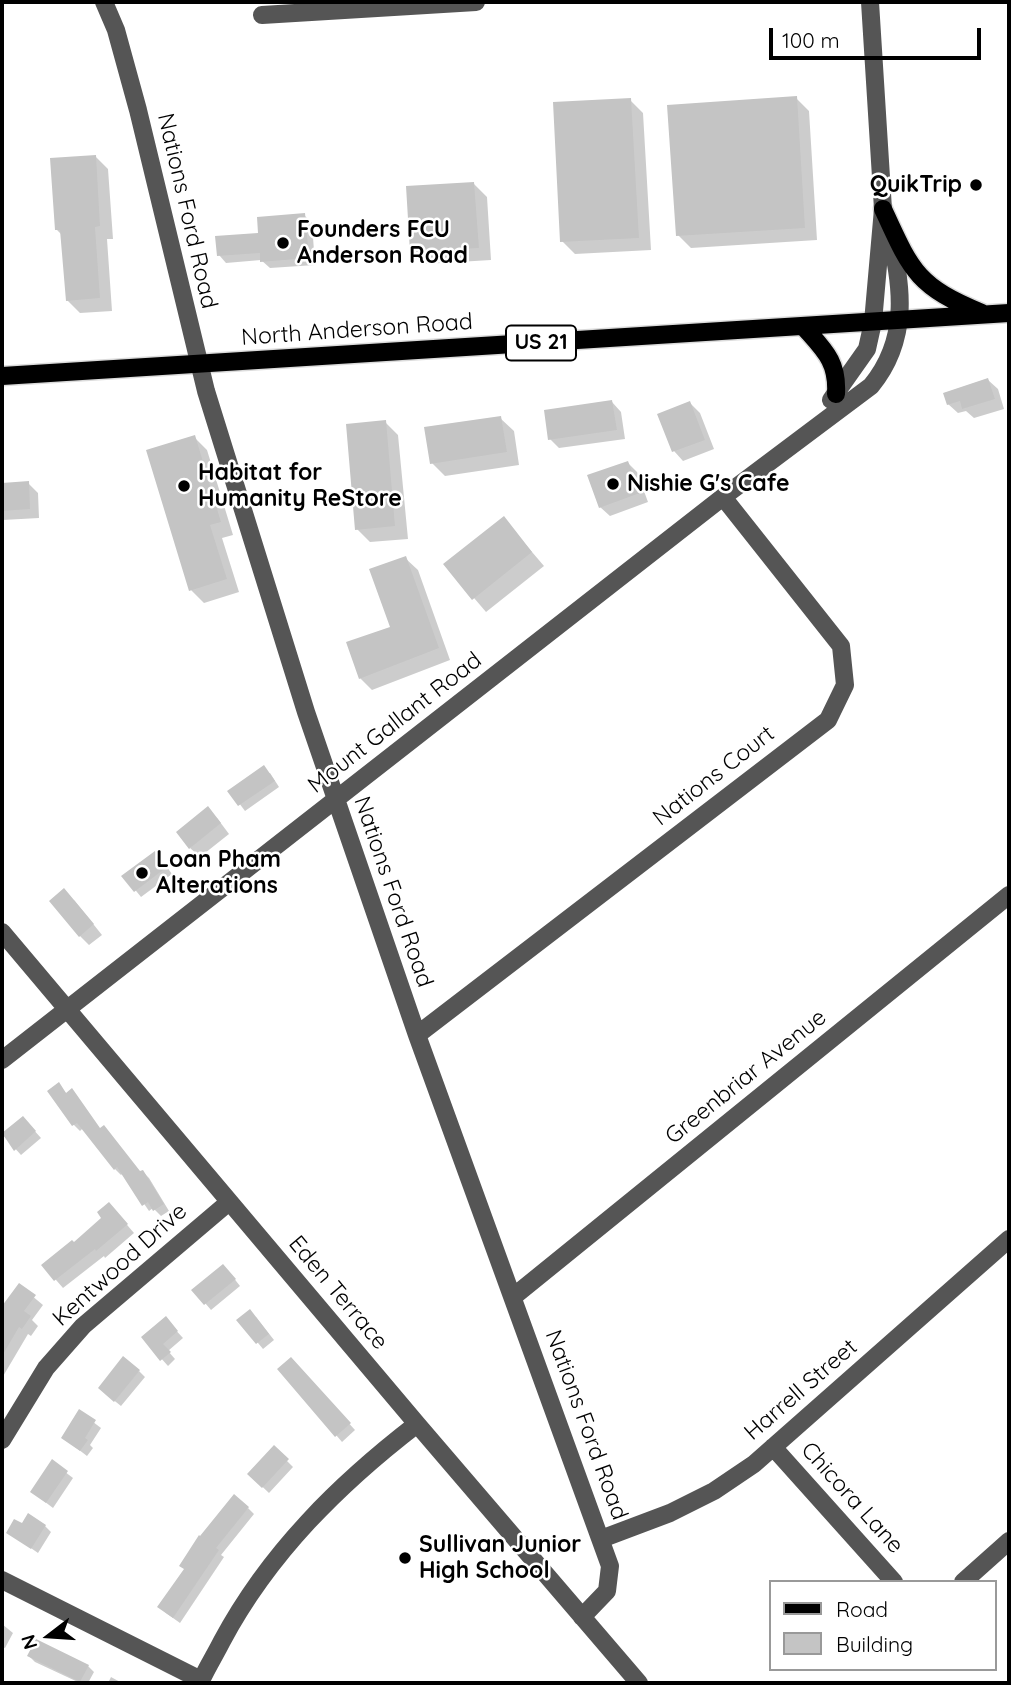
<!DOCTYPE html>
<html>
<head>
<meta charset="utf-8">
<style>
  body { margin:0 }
  #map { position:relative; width:1011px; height:1685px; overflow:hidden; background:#fff; font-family:Quicksand,sans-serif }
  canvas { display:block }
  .frame { position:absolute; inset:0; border:4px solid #000; pointer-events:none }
  .legend { position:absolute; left:769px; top:1580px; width:228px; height:91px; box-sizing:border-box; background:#fff; border:2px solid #999; margin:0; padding:9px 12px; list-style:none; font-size:21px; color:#000 }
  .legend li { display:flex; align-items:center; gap:14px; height:35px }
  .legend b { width:35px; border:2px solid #999 }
  .north { position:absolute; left:14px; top:1601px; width:70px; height:70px; -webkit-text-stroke:5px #fff; paint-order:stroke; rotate:253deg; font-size:19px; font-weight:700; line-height:28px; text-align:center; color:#000 }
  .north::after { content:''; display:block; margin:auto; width:24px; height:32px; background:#000; clip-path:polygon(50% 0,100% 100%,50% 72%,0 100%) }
  .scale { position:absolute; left:769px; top:28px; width:212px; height:32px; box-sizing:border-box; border:4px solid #000; border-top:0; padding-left:9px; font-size:21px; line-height:24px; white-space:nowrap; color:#000; -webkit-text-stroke:5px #fff; paint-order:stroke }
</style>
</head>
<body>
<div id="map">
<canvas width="1011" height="1685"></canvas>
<div class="frame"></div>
<ul class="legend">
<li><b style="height:9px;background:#000"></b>Road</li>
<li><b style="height:19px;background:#c4c4c4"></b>Building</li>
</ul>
<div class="north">N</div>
<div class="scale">100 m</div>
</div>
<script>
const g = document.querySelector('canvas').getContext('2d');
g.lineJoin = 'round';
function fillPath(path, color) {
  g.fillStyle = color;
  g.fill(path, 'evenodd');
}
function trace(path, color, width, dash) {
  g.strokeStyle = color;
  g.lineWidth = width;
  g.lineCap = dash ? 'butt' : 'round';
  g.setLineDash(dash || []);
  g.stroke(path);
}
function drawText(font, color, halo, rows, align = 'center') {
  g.font = font + ' Quicksand,sans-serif';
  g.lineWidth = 5;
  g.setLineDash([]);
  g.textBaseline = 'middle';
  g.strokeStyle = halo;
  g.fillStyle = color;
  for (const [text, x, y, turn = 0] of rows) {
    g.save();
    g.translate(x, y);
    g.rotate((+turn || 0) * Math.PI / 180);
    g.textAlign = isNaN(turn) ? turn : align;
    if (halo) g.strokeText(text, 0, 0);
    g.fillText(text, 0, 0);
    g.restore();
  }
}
fillPath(new Path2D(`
  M796,98L809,111L817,240L691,248L678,235Z
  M630,100L643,113L651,250L575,254L562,241Z
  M95,156L108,169L113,239H107L112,311L80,313L67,300L62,235L57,230Z
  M474,184L487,197L491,260L425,264L412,251Z
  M304,215L312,223L315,265L270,268L261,260L226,263L219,255Z
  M988,380L998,389L1004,409L974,418L966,411L958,413L948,404Z
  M612,402L621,412L625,439L559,448L550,439Z
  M690,403L700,413L714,449L683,461L674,451L660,415Z
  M500,418L514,431L519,465L445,476L432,463Z
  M385,422L398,435L408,539L370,542L357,529Z
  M194,437L207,450L233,535L222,538L239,592L204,603L191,590Z
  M628,463L637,472L648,502L610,516L600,507Z
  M28,483L38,493L39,518L3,520L2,485Z
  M503,518L544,566L486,612L445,564Z
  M405,558L418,570L450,660L372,690L360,678L392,628Z
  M270,773L279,787L245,811L230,791Z
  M217,818L229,834L200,857L190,848Z
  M161,859L172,874L141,897L124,876Z
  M74,900L102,935L89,945L80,936Z
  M49,1091H64L141,1173L143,1172L149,1178L169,1211L161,1216L153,1208L149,1211L123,1173L121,1175L115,1169L83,1128L80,1131L74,1125Z
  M23,1118L41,1138L21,1155L3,1135Z
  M116,1212L134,1233L105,1258L104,1256L63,1288L43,1265Z
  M229,1272L240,1286L211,1310L194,1290Z
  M19,1285L43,1305L32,1320L38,1326L31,1336L28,1334L2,1378V1319L4,1315L2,1309Z
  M256,1317L274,1340L263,1349L239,1320Z
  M171,1325L183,1338L168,1351L175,1359L168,1366L143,1338Z
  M297,1366L355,1430L342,1442L280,1369Z
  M139,1371L145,1377L121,1406L106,1394Z
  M80,1412L101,1428L90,1445L93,1448L87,1456L70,1443Z
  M274,1448L293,1467L269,1493L249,1474Z
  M52,1462L73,1478L53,1508L32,1492Z
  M248,1508L254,1514L221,1555L224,1557L180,1623L166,1613L160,1607L185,1569Z
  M45,1526L51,1532L38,1553L8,1532Z
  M2,1624L13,1633L5,1648L2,1647Z
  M29,1656L88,1666L94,1672L88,1683H80L35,1662Z
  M111,1677L122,1683H108Z`), '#0003');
fillPath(new Path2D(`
  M797,96L805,228L676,236L667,105Z
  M631,98L639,238L560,242L553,102Z
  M96,155L100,226L95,227L100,298L66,301L60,230H55L50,158Z
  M474,182L479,248L410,252L406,186Z
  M305,213L309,258L260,262V253L217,256L215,236L258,233L257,217Z
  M988,378L995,399L962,409L960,401L947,405L943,393Z
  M612,400L617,430L548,440L544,410Z
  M690,401L705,440L672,452L657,414Z
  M501,416L507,452L430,464L424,427Z
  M386,420L395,526L355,530L346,424Z
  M195,435L221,522L210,525L227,579L189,591L146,450Z
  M628,461L640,493L599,508L587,475Z
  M29,481L30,509L2,511V483Z
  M504,516L532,552L472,600L443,564Z
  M406,556L439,648L359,679L346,642L390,627L369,569Z
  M264,765L275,781L238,806L227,791Z
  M208,806L221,823L189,849L176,832Z
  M155,851L167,867L134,892L121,876Z
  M64,888L94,924L79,937L49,901Z
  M59,1082L66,1093L72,1088L100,1128L104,1125L140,1171L143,1170L164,1204L153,1211L148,1202L142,1206L117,1167L114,1170L77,1123L72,1126L47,1091Z
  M23,1116L36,1131L14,1151L2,1133Z
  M109,1202L128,1224L96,1251L95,1249L54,1281L41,1265L72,1240L74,1242L101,1218L97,1212Z
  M223,1264L236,1279L204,1305L191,1290Z
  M19,1283L36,1295L24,1311L31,1316L22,1329L19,1327L2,1356V1306Z
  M250,1309L269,1334L256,1344L236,1320Z
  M166,1316L178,1331L163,1344L171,1352L160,1361L141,1337Z
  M123,1356L140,1370L114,1402L98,1388Z
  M291,1357L351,1423L335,1437L277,1369Z
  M79,1409L96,1420L85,1438L88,1440L80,1451L61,1438Z
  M274,1445L289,1459L262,1488L247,1474Z
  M52,1459L68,1471L46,1503L30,1492Z
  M234,1494L249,1507L216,1548L219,1550L173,1618L157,1607L184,1569L179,1566L199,1535L200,1536Z
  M28,1513L46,1525L31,1549L6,1533L14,1519L22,1523Z
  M36,1639L89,1665L80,1682L27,1656Z`), '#c4c4c4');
const major = new Path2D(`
  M883,209C911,270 916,286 982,313
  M803,326C824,350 838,361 836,394
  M2,376L1009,313`);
trace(major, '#dbdbdb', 21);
trace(new Path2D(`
  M104,2L116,30L138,110L206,391L306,712L417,1035L610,1566L607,1591L582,1617
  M262,15L476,2
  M831,400L867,349L873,322L883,209L870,2
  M2,932L417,1424L639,1683
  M417,1035L828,720L845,685L841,646L723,497
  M2,1060L723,497L871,386C909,340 903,286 889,232
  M513,1297L1009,895
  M2,1440L46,1368L83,1326L229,1202
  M773,1447L894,1582
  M601,1539L670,1513L714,1491L754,1464L1009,1239
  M2,1580L201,1680
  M963,1582L1009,1541
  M200,1683C206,1669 215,1655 222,1641C269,1553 339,1484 417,1424`), '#555', 18);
trace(major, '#000', 18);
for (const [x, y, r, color] of [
  [976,185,7,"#000"],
  [283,243,7,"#000"],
  [613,484,7,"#000"],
  [184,486,7,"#000"],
  [142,873,7,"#000"],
  [405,1558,7,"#000"]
]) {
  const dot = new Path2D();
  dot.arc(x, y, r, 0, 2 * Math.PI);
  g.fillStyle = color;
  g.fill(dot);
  trace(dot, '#fff', 2.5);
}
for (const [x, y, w] of [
  [541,343,70]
]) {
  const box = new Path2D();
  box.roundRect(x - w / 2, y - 17.5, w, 35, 5);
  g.fillStyle = '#fff';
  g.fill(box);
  trace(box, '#000', 2);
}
drawText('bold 21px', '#000', null, [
  ["US 21",541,343]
]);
drawText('bold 23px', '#000', '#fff', [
  ["QuikTrip",962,185,"right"],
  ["Founders FCU",297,230],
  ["Anderson Road",297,256],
  ["Habitat for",198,473],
  ["Humanity ReStore",198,499],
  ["Nishie G's Cafe",627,484],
  ["Loan Pham",156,860],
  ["Alterations",156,886],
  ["Sullivan Junior",419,1545],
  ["High School",419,1571]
], 'left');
drawText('23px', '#000', '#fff', [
  ["Nations Ford Road",187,211,77],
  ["North Anderson Road",357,330,-4],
  ["Mount Gallant Road",395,723,-38],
  ["Nations Court",714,776,-38],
  ["Nations Ford Road",393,892,71],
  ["Greenbriar Avenue",746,1077,-39],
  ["Kentwood Drive",120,1265,-42],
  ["Eden Terrace",338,1293,50],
  ["Harrell Street",801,1390,-41],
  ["Nations Ford Road",586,1425,70],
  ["Chicora Lane",852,1498,48]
]);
</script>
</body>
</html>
